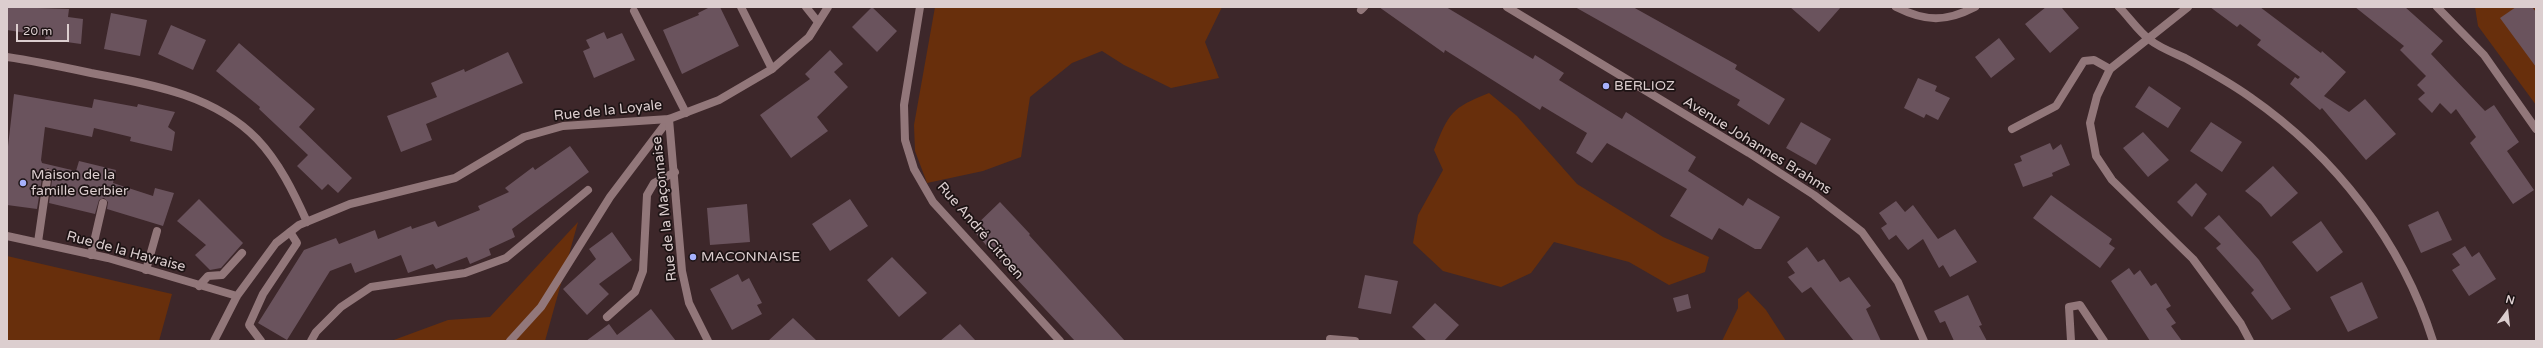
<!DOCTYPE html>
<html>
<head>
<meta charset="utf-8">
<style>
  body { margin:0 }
  #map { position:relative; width:2543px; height:348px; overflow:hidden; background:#3d272a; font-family:"Varela Round",sans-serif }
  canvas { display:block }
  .frame { position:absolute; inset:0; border:8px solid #dccecf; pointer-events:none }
  .north { position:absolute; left:2487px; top:292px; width:40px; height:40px; -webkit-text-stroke:3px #1d1314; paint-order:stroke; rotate:15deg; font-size:11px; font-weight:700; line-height:16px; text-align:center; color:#dccecf }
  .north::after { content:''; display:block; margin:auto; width:14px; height:18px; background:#dccecf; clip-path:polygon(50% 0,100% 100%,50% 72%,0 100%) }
  .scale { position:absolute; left:16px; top:24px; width:53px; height:18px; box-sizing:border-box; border:2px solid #dccecf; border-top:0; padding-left:5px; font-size:12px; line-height:14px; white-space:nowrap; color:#dccecf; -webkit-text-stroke:3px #1d1314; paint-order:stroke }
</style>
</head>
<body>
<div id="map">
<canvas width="2543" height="348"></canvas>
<div class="frame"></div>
<div class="north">N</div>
<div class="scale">20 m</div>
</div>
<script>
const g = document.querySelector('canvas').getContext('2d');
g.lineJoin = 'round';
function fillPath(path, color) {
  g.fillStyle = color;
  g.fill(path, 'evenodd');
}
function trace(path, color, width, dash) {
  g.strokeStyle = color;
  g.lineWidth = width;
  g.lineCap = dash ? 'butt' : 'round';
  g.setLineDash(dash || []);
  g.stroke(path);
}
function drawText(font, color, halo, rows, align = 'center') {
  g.font = font + ' "Varela Round",sans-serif';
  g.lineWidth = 3.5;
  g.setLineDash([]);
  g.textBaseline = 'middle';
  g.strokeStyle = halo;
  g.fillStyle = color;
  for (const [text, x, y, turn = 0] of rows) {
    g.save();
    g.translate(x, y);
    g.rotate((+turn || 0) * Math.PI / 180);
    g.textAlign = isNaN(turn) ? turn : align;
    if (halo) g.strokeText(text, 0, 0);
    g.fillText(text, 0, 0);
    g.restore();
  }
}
fillPath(new Path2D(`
  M935,7H1222L1205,42L1219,78L1171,88L1124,65L1102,51L1072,63L1030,97L1021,157L983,171L927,183L915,151L914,125Z
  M2475,7H2536V105L2478,26Z
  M1489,93L1517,116L1577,184L1663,237L1709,257L1705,272L1669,285L1629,262L1554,242L1531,273L1501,287L1443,271L1413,243L1418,215L1443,170L1434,150C1449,113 1451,108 1489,93Z
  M578,222L545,341H391L448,320L490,317Z
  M7,256L172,294L159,341H7Z
  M1748,291L1766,310L1786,341H1722L1738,308V299Z`), '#682f0c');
fillPath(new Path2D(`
  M7,7L69,9L68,17L83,19L81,44L45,39L46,36L7,30Z
  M710,7H720L739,46L682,74L663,30L699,15L698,13Z
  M872,7L897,31L877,52L852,27Z
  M1379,7H1446L1533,59L1535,55L1564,73L1559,80L1622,119L1626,112L1696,157L1688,171L1743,206L1748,198L1780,217L1761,249H1755L1719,228L1712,240L1670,216L1687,189L1607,143L1592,163L1576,153L1587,133L1542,106L1540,110L1445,50L1444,53Z
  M1575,7H1633L1737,65L1735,69L1785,99L1769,125L1737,105L1740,100Z
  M1790,7H1841L1819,32Z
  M2046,7L2062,8L2079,28L2050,53L2025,24Z
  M2210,7H2260L2321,53L2322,51L2346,72L2324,96L2349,112L2365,99L2396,134L2366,160L2322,108L2320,110L2290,84L2295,77L2298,79L2300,77L2257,45L2261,40L2240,24L2237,27Z
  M2355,7H2405L2443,41L2431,54L2485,111L2494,105L2519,142L2507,151L2534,190L2513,204L2470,143L2476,137L2456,109L2451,114L2440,103L2432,113L2418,99L2425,93L2417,85L2426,76L2400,50L2404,46Z
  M2516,7H2532L2536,12V67L2500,18Z
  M111,13L147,20L140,56L104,49Z
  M171,25L206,40L193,70L158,54Z
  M604,32L607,39L622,33L635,60L594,78L583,51L590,48L586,40Z
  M1999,38L2015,59L1991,78L1975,57Z
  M239,43L315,109L299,127L352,178L338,193L328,184L322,190L297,166L308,155L259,109L260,107L216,71Z
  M830,50L843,64L834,72L848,87L817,117L828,131L791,158L760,115L810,79L805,74Z
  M508,52L523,83L426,124L432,140L401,152L387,116L437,97L431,83L464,69L465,72Z
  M1918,78L1937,86L1935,91L1950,98L1938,120L1926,114L1924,118L1904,108Z
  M2149,86L2181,108L2168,128L2135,107Z
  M14,94L92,108L94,99L137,107L138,104L175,112L168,127L175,132L172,151L130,141L131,137L94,128L92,137L45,127L41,160L42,163L76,171L79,161L116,170L113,183L153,196L155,188L174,193L163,226L107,209L108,202L104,198L99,200L95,214L49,203L53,173L48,168L43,172L37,209L7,205V155Z
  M1801,122L1831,139L1816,165L1786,148Z
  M2211,122L2242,142L2222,172L2190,151Z
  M2143,132L2169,160L2148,177L2123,148Z
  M2050,143L2053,150L2061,144L2070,165L2052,173L2053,176L2023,187L2014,164L2022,161L2020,156Z
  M570,146L589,172L512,229L515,237L489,249L491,255L470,264L467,257L436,269L433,264L408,273L401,255L355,273L351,263L330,271L287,340L258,323L304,250L336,238L339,244L375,230L378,239L411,226L412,229L435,221L438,227L480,210L478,206L509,192L505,188L533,167L535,170Z
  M2273,166L2298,193L2271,217L2261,204L2245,191Z
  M2196,183L2207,194L2192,217L2177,202Z
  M2051,195L2112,239L2109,244L2115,248L2100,268L2033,218Z
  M199,199L243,243L221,268L210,270L195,255L206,245L177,221Z
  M850,199L868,226L830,251L812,224Z
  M1896,201L1905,212L1913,205L1938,239L1955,229L1977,262L1950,277L1943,265L1939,268L1923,239L1908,250L1896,235L1889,240L1881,228L1887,224L1879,213Z
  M1000,202L1030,234L1029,235L1125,341H1075L999,260L972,229Z
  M747,204L750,242L710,245L707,208Z
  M2438,211L2452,240L2421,253L2408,225Z
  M2219,215L2259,260L2291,309L2272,320L2251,293L2254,290L2216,248L2221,244L2204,228Z
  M2321,221L2343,252L2317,272L2292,242Z
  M612,232L632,260L599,284L609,294L587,315L563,289L596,259L589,249Z
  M2465,246L2472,257L2479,252L2496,279L2469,296L2452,270L2460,265L2452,254Z
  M1807,247L1818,262L1824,259L1840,282L1849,277L1871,306L1866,309L1881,341H1854L1811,287L1802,293L1788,277L1795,273L1787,262Z
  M892,257L927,293L899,317L867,280Z
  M2129,268L2134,275L2140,270L2151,286L2156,283L2171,306L2166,309L2176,323L2171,326L2182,341H2150L2111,281Z
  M738,274L742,282L749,278L762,303L757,305L762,314L732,330L710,289Z
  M1365,275L1398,281L1391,314L1358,308Z
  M2362,282L2378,318L2348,332L2330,297Z
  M1688,294L1691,308L1677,312L1673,298Z
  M1968,295L1982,325L1979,326L1987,341H1954L1945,321L1940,323L1934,311Z
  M1435,303L1459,325L1444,341H1427L1412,327Z
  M651,309L676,341H586L609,324L617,335Z
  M793,318L817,341H768Z
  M960,324L976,341H940Z`), '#6a535d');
trace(new Path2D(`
  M741,7L772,69
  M806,7L818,22
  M1361,10L1364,7
  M634,11L686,113
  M2012,129L2056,106L2084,61L2094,60L2110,69
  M38,242L48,173
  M91,255L103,203
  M146,270L157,231
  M199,286L208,276L222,275L242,253
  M607,317L635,292L643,271L647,195L654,183L675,172
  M261,341L249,325L263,294L297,243L290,232
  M311,341L316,332L341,307L371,287L465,273L506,258L588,190
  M510,341L541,307L610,197L669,119
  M2071,341L2069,307L2080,305L2104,341`), '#92777a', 8);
trace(new Path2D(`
  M920,7L904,105L905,140L914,169L933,202L1060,341
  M1507,7L1749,153L1814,195L1848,221L1862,232L1898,282L1924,341
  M1896,7C1926,22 1946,22 1975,7
  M2119,7C2129,17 2139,32 2150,40C2160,48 2174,53 2185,58C2207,70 2229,82 2250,97C2335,156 2402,242 2433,341
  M2188,7L2110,69L2097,96L2090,123L2096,156L2112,180L2193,259L2241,324L2250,341
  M2437,7L2484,55L2536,129
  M7,57C35,61 63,67 91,73C149,84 213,94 257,139C279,162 294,193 307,222
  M669,119L682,271L689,303L708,341
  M7,236L108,258L237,296
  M1330,339L1355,341
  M214,341L237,296L276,243L299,225L350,204L455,178L524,137L563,126L669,119L719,100L772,69L809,37L828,7`), '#92777a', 8);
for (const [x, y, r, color] of [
  [1606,86,4,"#a6b1fc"],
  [23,183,4,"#a6b1fc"],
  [693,257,4,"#a6b1fc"]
]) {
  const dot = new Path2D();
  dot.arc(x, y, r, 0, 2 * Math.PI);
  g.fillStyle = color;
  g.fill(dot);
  trace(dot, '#1d1314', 1.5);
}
drawText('14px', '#dccecf', '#1d1314', [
  ["BERLIOZ",1614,86],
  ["Maison de la",31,175],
  ["famille Gerbier",31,191],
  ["MACONNAISE",701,257]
], 'left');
drawText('14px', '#dccecf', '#1d1314', [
  ["Rue de la Loyale",608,111,-6],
  ["Avenue Johannes Brahms",1757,146,32],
  ["Rue de la Maçonnaise",665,209,-96],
  ["Rue André Citroen",980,231,49],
  ["Rue de la Havraise",126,252,15]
]);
</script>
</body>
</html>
